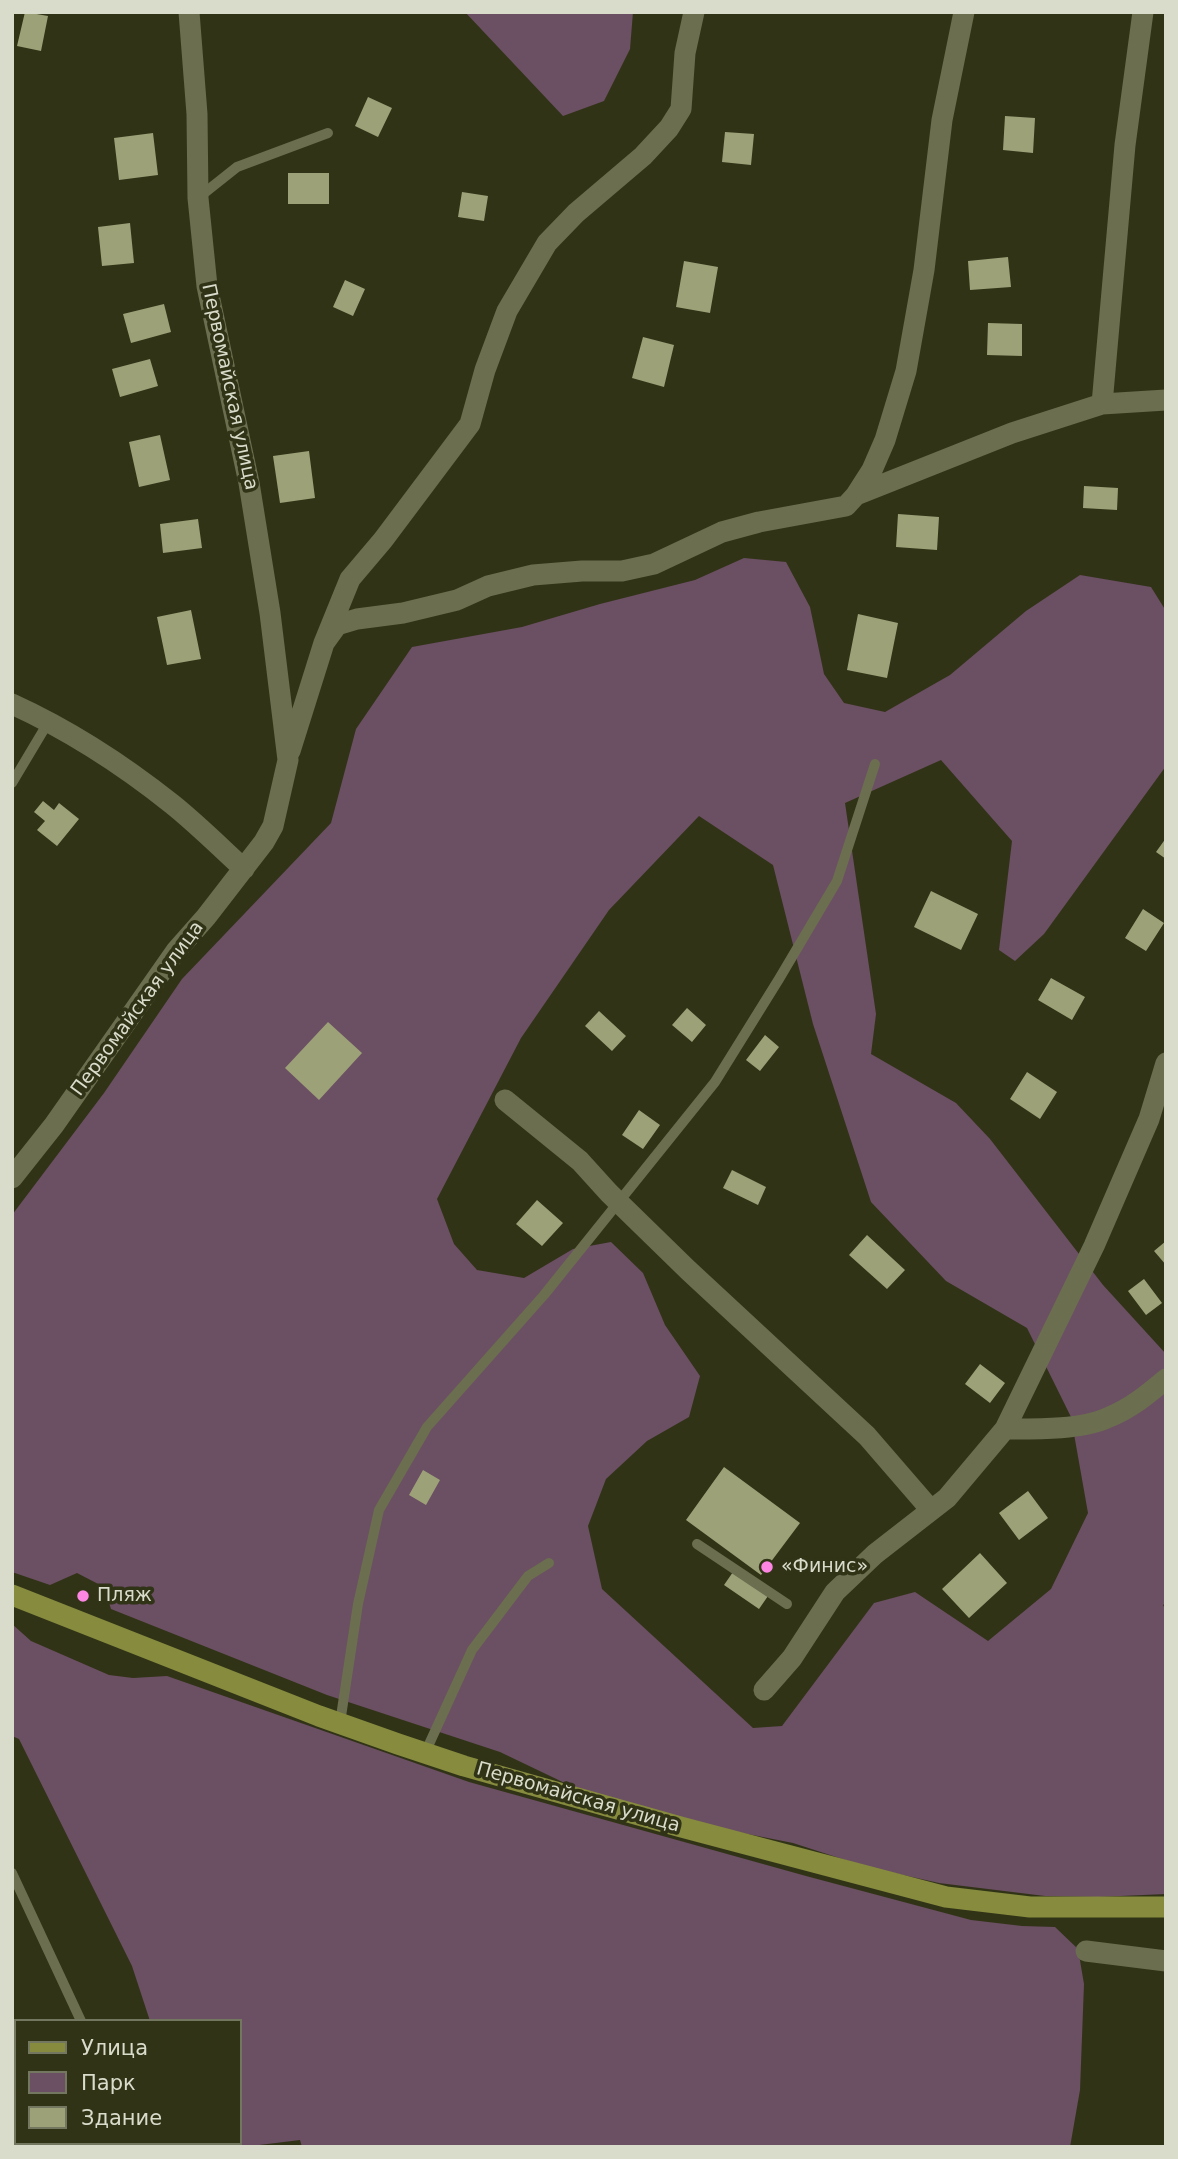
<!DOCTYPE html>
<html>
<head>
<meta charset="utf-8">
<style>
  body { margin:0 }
  #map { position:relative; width:1178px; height:2159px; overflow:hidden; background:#313317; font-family:"DejaVu Sans",sans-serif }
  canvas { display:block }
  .frame { position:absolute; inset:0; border:14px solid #d9dcca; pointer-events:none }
  .legend { position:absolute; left:14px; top:2019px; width:228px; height:126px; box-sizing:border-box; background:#313317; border:2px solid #74775f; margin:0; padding:9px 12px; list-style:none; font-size:21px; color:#d9dcca }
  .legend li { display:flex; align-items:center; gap:14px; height:35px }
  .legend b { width:35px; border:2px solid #74775f }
</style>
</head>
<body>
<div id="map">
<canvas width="1178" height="2159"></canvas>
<div class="frame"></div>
<ul class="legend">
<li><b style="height:9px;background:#868b3e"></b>Улица</li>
<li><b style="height:19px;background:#6b4f63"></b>Парк</li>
<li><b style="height:19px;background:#9da178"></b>Здание</li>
</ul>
</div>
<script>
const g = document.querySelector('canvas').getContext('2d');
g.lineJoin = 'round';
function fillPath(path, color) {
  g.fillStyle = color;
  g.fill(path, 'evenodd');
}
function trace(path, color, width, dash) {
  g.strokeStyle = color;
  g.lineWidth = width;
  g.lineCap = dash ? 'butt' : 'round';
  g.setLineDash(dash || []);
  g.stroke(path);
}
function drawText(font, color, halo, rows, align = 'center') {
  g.font = font + ' "DejaVu Sans",sans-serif';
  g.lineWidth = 7;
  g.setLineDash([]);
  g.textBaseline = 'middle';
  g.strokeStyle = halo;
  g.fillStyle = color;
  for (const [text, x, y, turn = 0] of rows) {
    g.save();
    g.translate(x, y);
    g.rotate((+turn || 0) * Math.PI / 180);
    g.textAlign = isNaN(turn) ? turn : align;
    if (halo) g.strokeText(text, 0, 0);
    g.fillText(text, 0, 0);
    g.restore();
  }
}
fillPath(new Path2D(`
  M465,12H633L630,49L604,101L563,116Z
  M744,558L786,562L810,607L824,674L844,703L885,712L950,675L1026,611L1080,575L1151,587L1166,611V766L1044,934L1015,961L999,950L1012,841L941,760L845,803L876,1014L871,1054L956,1103L990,1139L1103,1285L1166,1354V1603L1163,1605L1166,1610V1894L1098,1897L1045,1896L939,1883L867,1867L793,1843L682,1821L571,1786L500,1752L327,1695L111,1609L104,1587L77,1573L50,1585L12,1572V1215L104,1093L182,979L331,823L356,729L412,647L522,627L600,604L695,580ZM699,816L773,865L813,1024L871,1202L946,1281L1027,1328L1071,1417L1088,1513L1051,1589L988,1641L915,1592L874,1603L782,1726L753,1728L602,1589L588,1526L606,1479L647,1441L689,1417L700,1376L665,1325L643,1273L611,1242L573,1249L524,1278L477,1270L454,1244L437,1199L521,1038L609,910Z
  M12,1624L31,1641L109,1675L133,1678L167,1676L469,1782L806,1876L971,1920L1022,1926L1055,1927L1078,1949L1084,1984L1080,2090L1070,2147H302L300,2140L243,2147H189L188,2143H240V2021H150L132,1966L19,1739L12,1736Z`), '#6b4f63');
fillPath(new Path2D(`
  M25,12L48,16L41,51L17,46Z
  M368,97L392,108L378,137L355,126Z
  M1005,116L1035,118L1033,153L1003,150Z
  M725,132L754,134L751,165L722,162Z
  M153,133L158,175L119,180L114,138Z
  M288,173H329V204H288Z
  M462,192L488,196L484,221L458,217Z
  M130,223L134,263L102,266L98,227Z
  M1008,257L1011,287L970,290L968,261Z
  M684,261L718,267L710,313L676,307Z
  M345,280L365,289L353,316L333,307Z
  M164,304L171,332L131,343L123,314Z
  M988,323L1022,324V356L987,355Z
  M643,337L674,345L664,387L632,378Z
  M150,359L158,386L120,397L112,369Z
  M160,435L170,480L139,487L129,442Z
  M309,451L315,498L280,503L273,456Z
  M1084,486L1118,488L1117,510L1083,508Z
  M898,514L939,517L937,550L896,547Z
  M198,519L202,548L163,553L160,524Z
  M191,610L201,659L167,665L157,617Z
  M858,614L898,623L887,678L847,670Z
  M43,801L54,810L59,803L79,819L57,846L37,830L45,821L34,812Z
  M1166,838V859L1156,852Z
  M931,891L978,914L961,950L914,927Z
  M1143,909L1164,923L1146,951L1125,938Z
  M1051,978L1085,997L1072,1020L1038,1000Z
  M687,1008L706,1025L692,1042L672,1025Z
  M599,1011L626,1036L612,1051L585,1026Z
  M328,1022L362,1053L319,1100L285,1068Z
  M765,1035L779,1047L760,1071L746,1060Z
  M1027,1072L1057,1092L1040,1119L1010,1099Z
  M639,1110L660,1125L643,1149L622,1135Z
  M732,1170L766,1187L758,1205L723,1188Z
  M537,1200L563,1223L542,1246L516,1224Z
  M867,1235L905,1270L887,1289L849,1255Z
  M1166,1241V1265L1154,1251Z
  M1144,1279L1162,1303L1146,1315L1128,1291Z
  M980,1364L1005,1383L990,1403L965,1384Z
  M724,1467L800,1523L761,1575L686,1520Z
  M423,1470L440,1480L426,1505L409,1495Z
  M1028,1491L1048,1518L1019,1540L999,1513Z
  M980,1553L1007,1583L969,1618L942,1589Z
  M733,1572L768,1596L759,1609L724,1585Z`), '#9da178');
trace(new Path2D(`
  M198,198L237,167L328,133
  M12,783L49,721
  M697,1544L787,1604
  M340,1723L358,1604L379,1510L427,1427L544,1295L715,1082L779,979L837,881L875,764
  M425,1753L472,1650L528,1576L549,1563
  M12,1873L81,2021
  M139,2143L141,2147`), '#6b6e4f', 10);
trace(new Path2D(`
  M1102,404L1125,145L1143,12
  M856,495L1012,433L1102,404L1166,400
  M324,643L337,625L357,619L403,613L457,600L488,586L533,575L582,571H622L654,564L722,532L759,522L846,506L856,495L872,470L885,440L906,371L924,270L942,120L964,12
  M12,704C69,730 123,765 172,804C197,824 220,847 244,869
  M290,751L324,643L350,579L383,540L470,424L485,370L507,311L547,243L576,213L643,156L669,128L681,109L685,53L694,12
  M505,1100L580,1161L609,1193L688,1270L867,1436L931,1510
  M12,1178L54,1125L176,951L206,917L264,842L273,826L288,760L270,613L249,483L207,286L198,198L197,114L189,12
  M1005,1429C1034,1429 1081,1430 1107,1418C1130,1409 1147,1395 1166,1379
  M764,1690L792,1658L835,1592L875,1554L947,1498L1005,1429L1094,1246L1149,1119L1166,1063
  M1086,1951L1166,1961`), '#6b6e4f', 21);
trace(new Path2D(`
  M12,1595L319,1716L398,1744L464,1766L681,1827L946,1897L1030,1907H1166`), '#868b3e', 21);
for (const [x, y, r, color] of [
  [767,1567,7,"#fd86e3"],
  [83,1596,7,"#fd86e3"]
]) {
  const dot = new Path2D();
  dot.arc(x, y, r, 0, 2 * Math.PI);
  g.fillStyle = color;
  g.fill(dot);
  trace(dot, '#313317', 2.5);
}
drawText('19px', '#d9dcca', '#313317', [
  ["Первомайская улица",229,387,78],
  ["Первомайская улица",138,1009,-54],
  ["Первомайская улица",578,1798,16]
]);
drawText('19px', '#d9dcca', '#313317', [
  ["«Финис»",781,1567],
  ["Пляж",97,1596]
], 'left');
</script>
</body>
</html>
